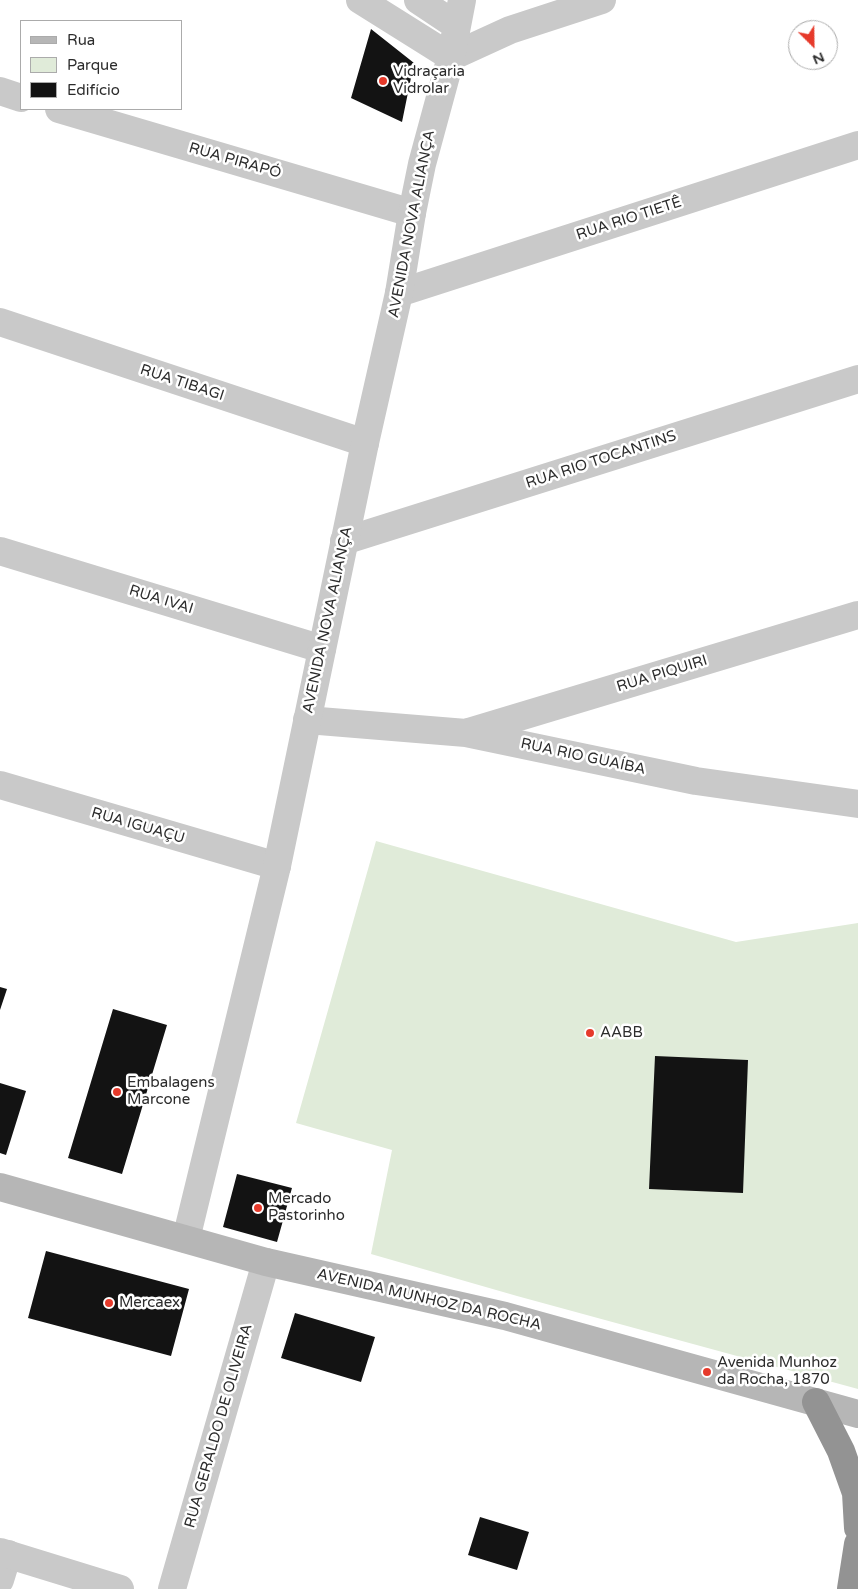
<!DOCTYPE html>
<html>
<head>
<meta charset="utf-8">
<style>
  body { margin:0 }
  #map { position:relative; width:858px; height:1589px; overflow:hidden; background:#fff; font-family:"Varela Round",sans-serif }
  canvas { display:block }
  .legend { position:absolute; left:20px; top:20px; width:162px; height:90px; box-sizing:border-box; background:#fff; border:1px solid #ababab; margin:0; padding:6px 9px; list-style:none; font-size:15px; color:#2c2c2c }
  .legend li { display:flex; align-items:center; gap:10px; height:25px }
  .legend b { width:25px; border:1px solid #ababab }
  .north { position:absolute; left:788px; top:20px; width:50px; height:50px; box-sizing:border-box; background:#fff; border:1px solid #ababab; border-radius:50%; rotate:157deg; font-size:14px; font-weight:700; line-height:20px; text-align:center; color:#2c2c2c }
  .north::after { content:''; display:block; margin:auto; width:18px; height:22px; background:#e63a2b; clip-path:polygon(50% 0,100% 100%,50% 72%,0 100%) }
</style>
</head>
<body>
<div id="map">
<canvas width="858" height="1589"></canvas>
<ul class="legend">
<li><b style="height:6px;background:#b6b6b6"></b>Rua</li>
<li><b style="height:14px;background:#e0ebd9"></b>Parque</li>
<li><b style="height:14px;background:#131313"></b>Edifício</li>
</ul>
<div class="north">N</div>
</div>
<script>
const g = document.querySelector('canvas').getContext('2d');
g.lineJoin = 'round';
function fillPath(path, color) {
  g.fillStyle = color;
  g.fill(path, 'evenodd');
}
function trace(path, color, width, dash) {
  g.strokeStyle = color;
  g.lineWidth = width;
  g.lineCap = dash ? 'butt' : 'round';
  g.setLineDash(dash || []);
  g.stroke(path);
}
function drawText(font, color, halo, rows, align = 'center') {
  g.font = font + ' "Varela Round",sans-serif';
  g.lineWidth = 5;
  g.setLineDash([]);
  g.textBaseline = 'middle';
  g.strokeStyle = halo;
  g.fillStyle = color;
  for (const [text, x, y, turn = 0] of rows) {
    g.save();
    g.translate(x, y);
    g.rotate((+turn || 0) * Math.PI / 180);
    g.textAlign = isNaN(turn) ? turn : align;
    if (halo) g.strokeText(text, 0, 0);
    g.fillText(text, 0, 0);
    g.restore();
  }
}
fillPath(new Path2D(`
  M376,841L736,942L858,923V1389L517,1296L371,1254L392,1150L296,1123Z`), '#e0ebd9');
fillPath(new Path2D(`
  M371,29L414,63L402,122L351,98Z
  M0,987L7,989L0,1010Z
  M113,1009L167,1025L122,1174L68,1158Z
  M655,1056L748,1060L743,1193L649,1189Z
  M0,1083L26,1091L6,1155L0,1153Z
  M237,1174L292,1188L277,1242L223,1227Z
  M46,1251L189,1289L171,1356L28,1318Z
  M295,1313L375,1337L361,1382L281,1358Z
  M480,1517L529,1532L517,1570L468,1555Z`), '#131313');
trace(new Path2D(`
  M451,57L510,30L602,0
  M0,91L21,98
  M59,109L412,213
  M399,293L858,145
  M0,322L365,443
  M344,541L858,379
  M0,551L322,649
  M307,720L466,733L696,781L858,804
  M469,732L858,615
  M0,785L277,866
  M0,1580L8,1554`), '#c9c9c9', 28);
trace(new Path2D(`
  M360,0L451,57
  M418,0L457,26
  M186,1239L277,866L365,443L399,293L412,213L422,164L451,57L462,0
  M0,1552L120,1589
  M172,1589L266,1262`), '#c9c9c9', 28);
trace(new Path2D(`
  M0,1187L266,1262L505,1316L858,1414`), '#b6b6b6', 28);
trace(new Path2D(`
  M816,1402L841,1451L856,1493L858,1528
  M851,1589L858,1544`), '#939393', 28);
for (const [x, y, r, color] of [
  [383,81,5,"#e63a2b"],
  [590,1033,5,"#e63a2b"],
  [117,1092,5,"#e63a2b"],
  [258,1208,5,"#e63a2b"],
  [109,1303,5,"#e63a2b"],
  [707,1372,5,"#e63a2b"]
]) {
  const dot = new Path2D();
  dot.arc(x, y, r, 0, 2 * Math.PI);
  g.fillStyle = color;
  g.fill(dot);
  trace(dot, '#fff', 2);
}
drawText('15px', '#2c2c2c', '#fff', [
  ["Vidraçaria",393,72],
  ["Vidrolar",393,89],
  ["AABB",600,1033],
  ["Embalagens",127,1083],
  ["Marcone",127,1100],
  ["Mercado",268,1199],
  ["Pastorinho",268,1216],
  ["Mercaex",119,1303],
  ["Avenida Munhoz",717,1363],
  ["da Rocha, 1870",717,1380]
], 'left');
drawText('15px', '#2c2c2c', '#fff', [
  ["RUA PIRAPÓ",235,161,16],
  ["RUA RIO TIETÊ",629,219,-18],
  ["AVENIDA NOVA ALIANÇA",412,224,-79],
  ["RUA TIBAGI",182,383,18],
  ["RUA RIO TOCANTINS",601,460,-18],
  ["RUA IVAI",161,600,17],
  ["AVENIDA NOVA ALIANÇA",328,620,-78],
  ["RUA PIQUIRI",662,674,-17],
  ["RUA RIO GUAÍBA",583,757,12],
  ["RUA IGUAÇU",138,826,16],
  ["AVENIDA MUNHOZ DA ROCHA",429,1300,13],
  ["RUA GERALDO DE OLIVEIRA",219,1426,-74]
]);
</script>
</body>
</html>
